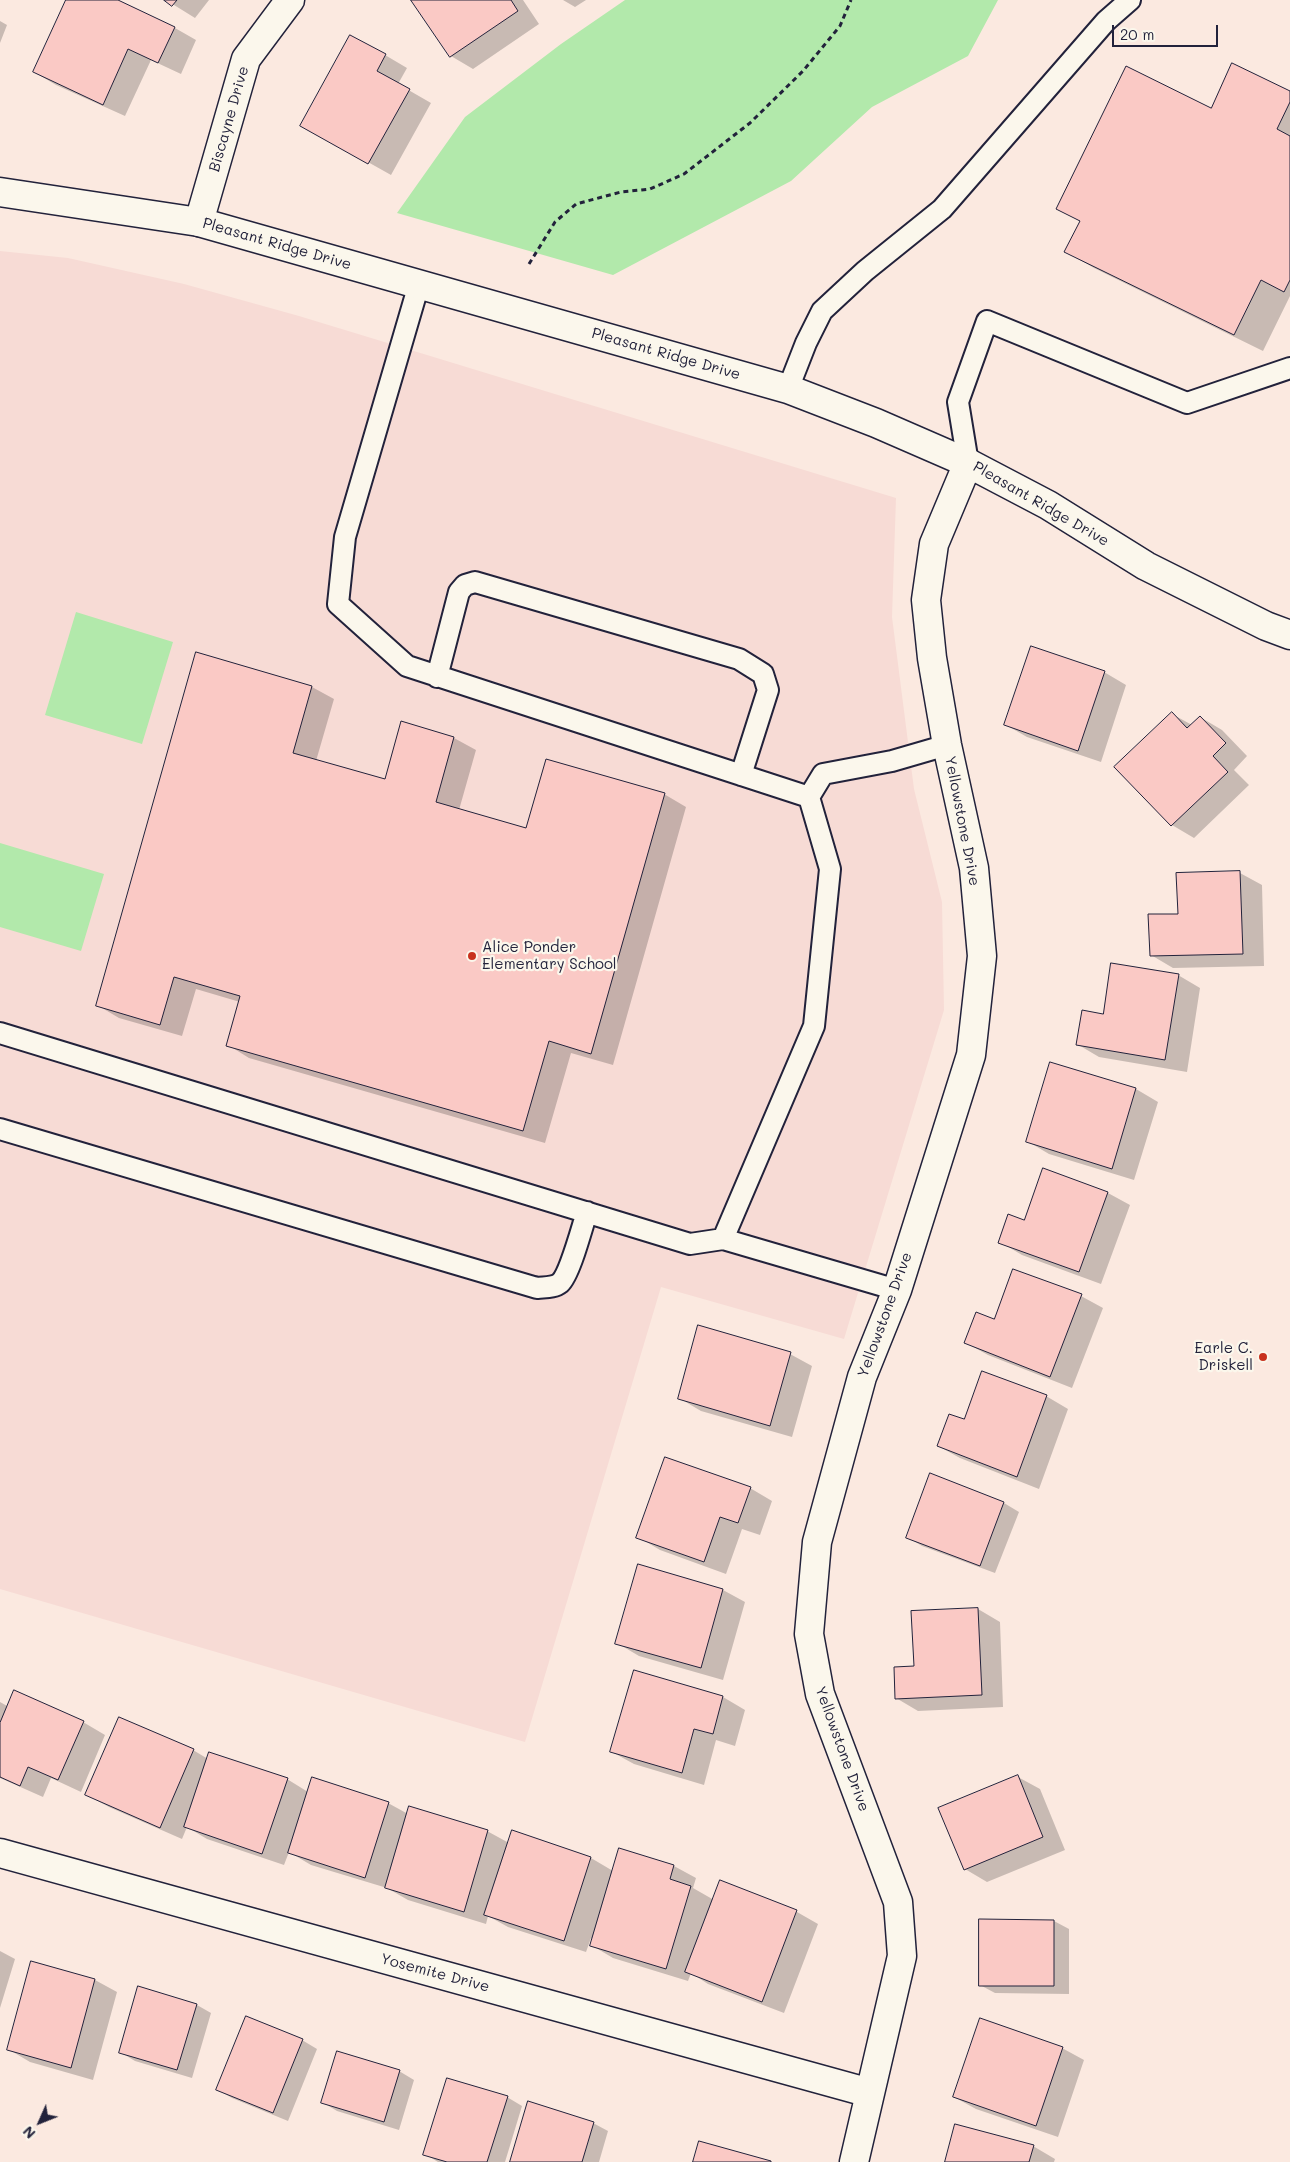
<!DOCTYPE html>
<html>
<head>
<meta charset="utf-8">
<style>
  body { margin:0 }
  #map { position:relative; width:1290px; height:2162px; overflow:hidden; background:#fbe9e0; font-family:Mali,sans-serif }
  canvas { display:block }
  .north { position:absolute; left:15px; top:2097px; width:50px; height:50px; -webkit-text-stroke:4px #fbf7ec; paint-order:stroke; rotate:226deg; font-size:14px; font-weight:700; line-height:20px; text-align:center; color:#22223b }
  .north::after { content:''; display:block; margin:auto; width:18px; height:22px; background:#22223b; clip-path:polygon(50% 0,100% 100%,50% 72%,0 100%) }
  .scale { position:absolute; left:1112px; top:25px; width:106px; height:22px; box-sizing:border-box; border:2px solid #22223b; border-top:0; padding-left:6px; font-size:15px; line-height:18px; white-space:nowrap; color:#22223b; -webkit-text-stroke:4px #fbf7ec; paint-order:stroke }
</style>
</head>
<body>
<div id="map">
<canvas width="1290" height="2162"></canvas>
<div class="north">N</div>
<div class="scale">20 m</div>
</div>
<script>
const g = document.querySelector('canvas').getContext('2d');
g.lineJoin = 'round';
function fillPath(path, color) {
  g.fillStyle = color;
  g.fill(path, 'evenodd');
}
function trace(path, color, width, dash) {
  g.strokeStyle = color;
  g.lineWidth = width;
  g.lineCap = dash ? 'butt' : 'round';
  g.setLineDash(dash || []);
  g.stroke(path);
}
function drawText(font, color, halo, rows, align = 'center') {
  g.font = font + ' Mali,sans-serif';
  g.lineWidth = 4.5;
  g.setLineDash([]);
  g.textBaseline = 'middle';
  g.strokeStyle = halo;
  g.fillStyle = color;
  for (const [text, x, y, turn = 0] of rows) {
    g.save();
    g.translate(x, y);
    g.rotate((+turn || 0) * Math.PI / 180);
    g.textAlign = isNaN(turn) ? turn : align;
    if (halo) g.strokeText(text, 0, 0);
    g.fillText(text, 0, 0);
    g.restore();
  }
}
fillPath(new Path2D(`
  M0,251L68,258L184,284L299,316L896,498L892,617L914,789L942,902L944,1010L844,1339L661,1287L525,1742L0,1589Z`), '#f7dbd5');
fillPath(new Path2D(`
  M625,0H998L968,56L872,107L791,181L613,275L397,213L465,117L561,44Z
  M76,612L173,642L142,744L45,715Z
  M0,843L104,874L81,951L0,927Z`), '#b2e9ab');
fillPath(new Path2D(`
  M67,0H115L175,28L196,40L181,74L151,60L125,116L56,85L34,72Z
  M166,0H209L195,18Z
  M412,0H523L539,24L473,69L451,56Z
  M563,0H586L575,7Z
  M0,21L7,25L0,43Z
  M385,55L407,68L398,84L431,103L391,175L302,125Z
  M1290,93V296L1263,351L1094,268L1066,252L1081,222L1058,208L1211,109Z
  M196,654L312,687L334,699L316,761L386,781L402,723L454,738L476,750L459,810L527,830L664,794L686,807L613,1065L571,1053L545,1143L249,1058L228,1045L240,1002L196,989L182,1036L119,1018L97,1005Z
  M1104,672L1126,685L1101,762L1027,737L1006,725Z
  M1172,714L1192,725L1200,717L1222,730L1247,756L1234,770L1249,785L1194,838L1172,825L1116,767Z
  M1240,873L1262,885L1264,966L1173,968L1151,955L1179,915Z
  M1178,975L1200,988L1187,1072L1099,1057L1077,1044L1104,1015Z
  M1051,1063L1136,1089L1158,1102L1134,1180L1049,1154L1027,1141Z
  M1044,1170L1108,1193L1130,1205L1101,1284L1022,1255L1000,1242L1025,1222Z
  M1081,1296L1103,1308L1072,1388L988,1355L966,1343L995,1321Z
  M790,1354L812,1366L792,1437L701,1411L679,1398Z
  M1046,1396L1068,1409L1039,1489L960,1458L938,1446Z
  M931,1475L1004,1503L1019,1512L995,1573L922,1546L907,1537Z
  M750,1488L772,1501L760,1535L742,1529L726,1574L660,1550L638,1537Z
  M723,1590L745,1602L723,1680L639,1656L617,1643Z
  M978,1609L1000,1622L1003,1707L918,1711L896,1698L915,1667Z
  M635,1672L723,1697L745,1710L735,1746L716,1740L704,1785L634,1764L612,1752Z
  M0,1702L9,1707L83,1722L105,1735L81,1792L51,1778L43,1797L0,1778Z
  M193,1750L208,1759L287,1779L308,1792L388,1803L408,1814L487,1831L509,1843L512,1832L591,1858L613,1871L619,1849L674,1866L696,1878L693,1888L714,1900L721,1882L797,1912L818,1924L784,2013L708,1984L691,1973L688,1981L613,1958L591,1945L593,1939L591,1938L586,1952L508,1927L488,1916L486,1924L408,1900L387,1888L311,1865L289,1852L284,1865L207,1839L187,1827L182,1839L109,1807L87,1795Z
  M1018,1777L1040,1789L1065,1850L987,1882L965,1869Z
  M1054,1921L1069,1929V1994L995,1993L980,1985Z
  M0,1951L15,1959L0,2008Z
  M95,1980L117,1992L93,2080L30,2062L8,2049Z
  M197,2005L211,2013L192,2078L135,2061L120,2052Z
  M247,2018L302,2040L317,2049L288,2121L232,2098L218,2090Z
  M1062,2048L1084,2060L1058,2137L976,2109L954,2097Z
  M399,2071L414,2080L399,2130L337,2111L322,2102Z
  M507,2097L522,2106L505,2162H438L425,2154Z
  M593,2123L608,2131L599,2162H511Z
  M1033,2146L1055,2159L1054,2162H947Z`), '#0003');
const building = new Path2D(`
  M66,0H118L175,27L158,63L128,49L103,105L33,72Z
  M164,0H177L172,6Z
  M411,0H511L518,11L450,57Z
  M350,35L386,54L377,71L410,89L368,164L300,126Z
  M1232,63L1290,91V102L1277,129L1290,136V280L1284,292L1261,280L1234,335L1064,252L1080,221L1056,209L1126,66L1211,108Z
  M1031,646L1105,671L1078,751L1004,725Z
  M196,652L312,686L293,753L385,779L401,721L454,737L436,802L526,828L546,759L665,793L591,1054L549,1041L523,1131L226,1046L240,996L174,977L160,1025L96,1006Z
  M1172,712L1187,728L1200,716L1226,743L1213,756L1228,772L1171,826L1114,767Z
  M1240,871L1243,954L1150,956L1148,914H1178L1176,873Z
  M1111,963L1179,974L1165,1060L1076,1045L1082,1010L1103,1014Z
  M1050,1062L1136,1088L1112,1169L1026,1142Z
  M1043,1168L1108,1192L1079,1272L998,1243L1008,1214L1024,1220Z
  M1013,1269L1082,1294L1050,1377L964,1343L976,1312L994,1319Z
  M698,1325L791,1352L770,1426L678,1399Z
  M982,1371L1047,1395L1017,1477L937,1446L949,1414L964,1419Z
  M665,1457L751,1487L738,1523L720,1517L704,1562L636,1538Z
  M930,1473L1004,1502L980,1566L906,1538Z
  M638,1564L723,1589L701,1668L615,1644Z
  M978,1608L982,1695L895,1699L894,1667L914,1666L911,1611Z
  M634,1670L723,1696L713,1734L694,1729L682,1773L610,1752Z
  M14,1690L84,1721L58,1780L28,1767L20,1786L0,1777V1723Z
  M119,1717L194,1749L160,1828L85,1795Z
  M209,1752L288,1778L262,1854L184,1827Z
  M1018,1775L1043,1837L964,1870L938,1808Z
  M312,1777L389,1802L365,1878L288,1853Z
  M409,1806L488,1830L464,1912L385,1888Z
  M512,1830L591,1857L564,1941L484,1915Z
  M619,1848L674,1865L670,1879L691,1886L666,1969L590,1946Z
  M720,1880L797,1910L762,2002L685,1972Z
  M979,1919L1054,1920V1986H979Z
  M31,1961L95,1979L71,2068L7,2050Z
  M138,1986L197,2004L177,2070L119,2053Z
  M246,2016L303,2039L273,2113L216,2090Z
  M980,2018L1063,2047L1036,2126L953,2097Z
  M337,2051L400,2070L384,2122L321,2103Z
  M447,2078L508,2096L487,2162H447L423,2155Z
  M528,2101L594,2122L582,2162H510Z
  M955,2124L1034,2145L1029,2162H945Z
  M699,2141L771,2161V2162H693Z`);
fillPath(building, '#fac9c5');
trace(building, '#22223b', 1);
const service = new Path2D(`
  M419,284L345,537L338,604L407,666L809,797
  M788,389L806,343L822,311L865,271L942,209L1106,21L1130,0
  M968,463L958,402L987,321L1187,403L1290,368
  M437,677L459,592L465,585L475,582L739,659L763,674L768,690L741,775
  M0,1033L690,1244L723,1239L897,1290
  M0,1129L537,1288C544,1287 554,1288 560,1283C570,1274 582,1227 587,1212
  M723,1239L814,1026L830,869L809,797L823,774L892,761L947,745`);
const minor = new Path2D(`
  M199,222L246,59L290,0
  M0,1853L870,2093
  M854,2162L902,1956L898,1902L820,1694L809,1634L817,1542L862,1377L897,1290L971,1055L982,956L974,868L947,745L932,658L926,600L934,544L968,463`);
const tertiary = new Path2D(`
  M0,192L199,222L788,389L876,423L968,463L1048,505L1146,566L1266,626L1290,635`);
trace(service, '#22223b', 24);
trace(minor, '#22223b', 31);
trace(tertiary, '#22223b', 31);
trace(new Path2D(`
  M529,264L555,222L576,204L621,192L650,189L684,174L750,123L803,71L840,26L851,0`), '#22223b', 3, [5, 4]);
trace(service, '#fbf7ec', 20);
trace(minor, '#fbf7ec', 28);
trace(tertiary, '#fbf7ec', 28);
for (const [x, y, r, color] of [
  [472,956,5,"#c8321e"],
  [1263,1357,5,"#c8321e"]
]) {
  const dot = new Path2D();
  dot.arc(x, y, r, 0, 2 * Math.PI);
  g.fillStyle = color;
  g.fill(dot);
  trace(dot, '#fbf7ec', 2);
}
drawText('15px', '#22223b', '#fbf7ec', [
  ["Biscayne Drive",229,119,-74],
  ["Pleasant Ridge Drive",277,244,16],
  ["Pleasant Ridge Drive",666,354,16],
  ["Pleasant Ridge Drive",1041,504,30],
  ["Yellowstone Drive",962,821,79],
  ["Yellowstone Drive",885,1315,-70],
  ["Yellowstone Drive",842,1749,70],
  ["Yosemite Drive",435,1973,15]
]);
drawText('15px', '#22223b', '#fbf7ec', [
  ["Alice Ponder",482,947],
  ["Elementary School",482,964],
  ["Earle C.",1253,1348,"right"],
  ["Driskell",1253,1365,"right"]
], 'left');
</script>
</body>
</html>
